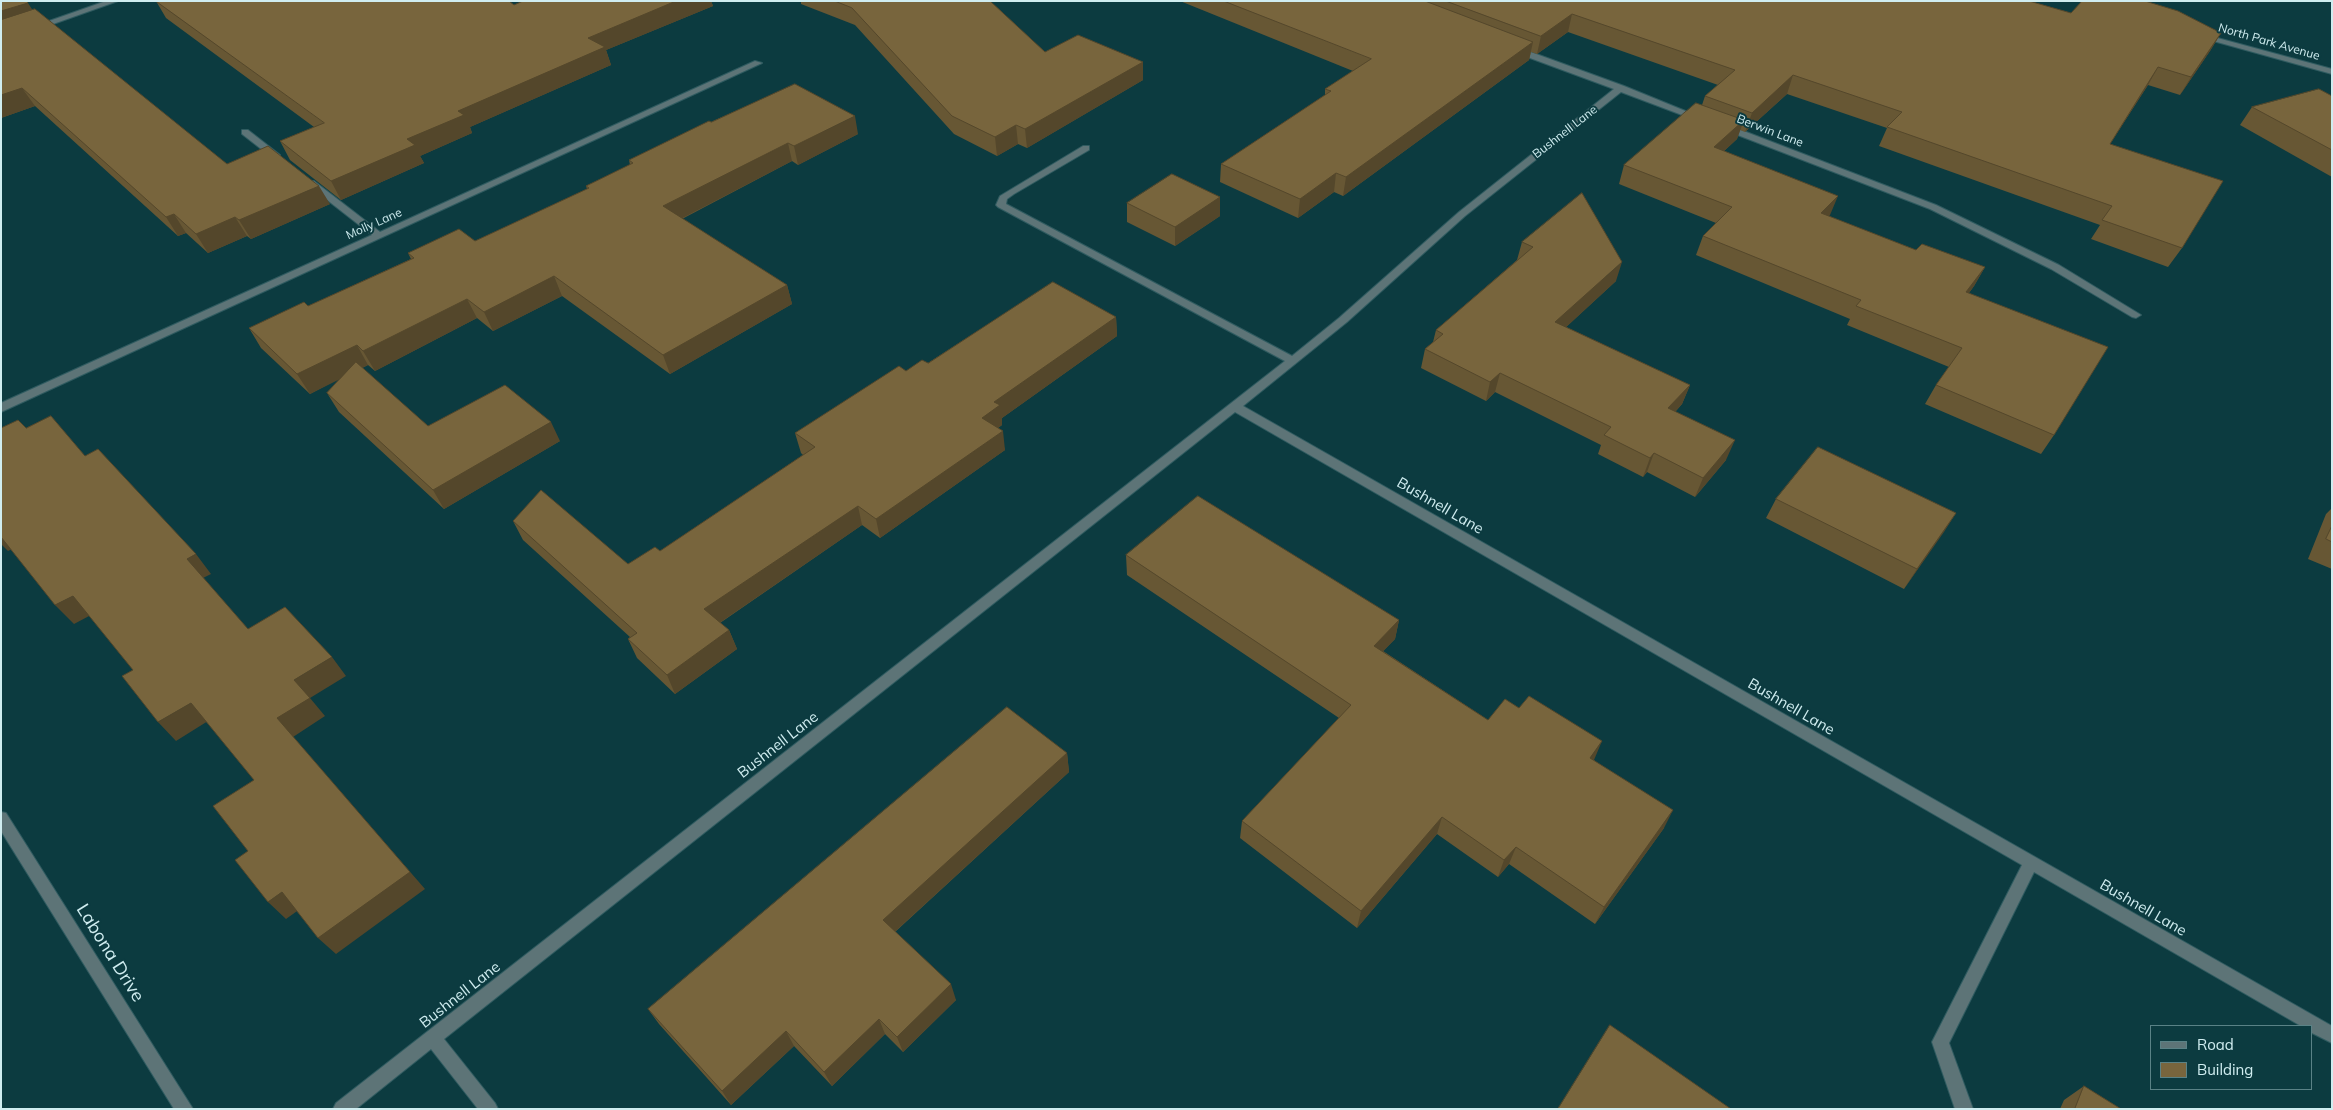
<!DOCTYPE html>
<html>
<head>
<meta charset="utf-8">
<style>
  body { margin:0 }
  #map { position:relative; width:2333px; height:1110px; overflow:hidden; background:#0c3b40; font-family:Mulish,sans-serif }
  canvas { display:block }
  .frame { position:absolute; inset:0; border:2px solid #d0edf0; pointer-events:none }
  .legend { position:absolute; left:2150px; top:1025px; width:162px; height:65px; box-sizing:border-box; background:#0c3b40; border:1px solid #5a8286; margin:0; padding:6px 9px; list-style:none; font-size:15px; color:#d0edf0 }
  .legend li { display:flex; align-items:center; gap:10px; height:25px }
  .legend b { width:25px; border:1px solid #5a8286 }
</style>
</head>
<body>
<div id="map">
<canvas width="2333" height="1110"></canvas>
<div class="frame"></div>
<ul class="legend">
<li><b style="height:6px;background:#5d7477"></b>Road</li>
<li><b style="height:14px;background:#78653d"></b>Building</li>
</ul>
</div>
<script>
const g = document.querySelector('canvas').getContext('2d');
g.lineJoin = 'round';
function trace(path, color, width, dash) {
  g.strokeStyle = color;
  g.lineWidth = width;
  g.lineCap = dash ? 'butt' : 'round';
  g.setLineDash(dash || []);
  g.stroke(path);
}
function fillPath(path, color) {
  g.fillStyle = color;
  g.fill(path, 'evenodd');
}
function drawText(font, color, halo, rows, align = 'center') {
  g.font = font + ' Mulish,sans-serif';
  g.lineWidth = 4;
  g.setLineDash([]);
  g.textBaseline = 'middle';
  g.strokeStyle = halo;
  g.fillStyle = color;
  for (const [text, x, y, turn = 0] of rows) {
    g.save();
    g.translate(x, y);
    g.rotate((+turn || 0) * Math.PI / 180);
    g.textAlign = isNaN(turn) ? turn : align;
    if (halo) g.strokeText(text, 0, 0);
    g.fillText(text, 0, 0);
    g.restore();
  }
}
const minor = new Path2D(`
  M106,1H118L39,29L32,27Z
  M2199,33L2332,69V74L2199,37Z
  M1511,47H1517L1624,86L1705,119L1698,121L1621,92L1465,216L1347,322L1243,406L2332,1026V1043L2312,1033V1026H2301L2034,872L1949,1043L1973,1109H1955L1932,1042L2022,865L1235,412L444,1039L495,1103L498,1109H478L431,1049L356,1109H333L336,1103L1285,361L998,207L996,205L1000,196L1083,146H1089V150L1014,194L1007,199L1006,204L1292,356L1339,318L1459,212L1614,89L1511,51Z
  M755,61L762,63L1,412V403L372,235L308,185V181H314L380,232Z
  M1722,125H1728L1936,205L2059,265L2141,315L2136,318L2132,317L2051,269L1930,209L1722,129Z
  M242,130H248L280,155V159H274L242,134Z
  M1,812L6,813L193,1109H174L1,831Z`);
trace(minor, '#2f5b60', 2);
fillPath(minor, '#5d7477');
fillPath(new Path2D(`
  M1,1L32,10L227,164L330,204L251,239L247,236L208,253L186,233L178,236L35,106L1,118Z
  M156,1L514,5L523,1H711L713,6L606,50L611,65L470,127L472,133L420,156L424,163L341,200L290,160L280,141L314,127L166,18Z
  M801,1H990L1045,52L1143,62V80L1027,148L1018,144L997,156L954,134L855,25L801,4Z
  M1180,1H2029L2071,13L2221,33L2210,51L2180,95L2148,85L2110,144L2182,248L2168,267L2091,239L2100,225L1879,146L1887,128L1787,94L1745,132L1740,130L1737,139L1724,151L1830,215L1828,216L1916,250L1985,267L1974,286L1969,293L2054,435L2041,454L1925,404L1936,385L1949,367L1847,325L1850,319L1696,255L1703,236L1716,223L1619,184L1624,165L1702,105L1705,96L1718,85L1568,32L1537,54L1531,52L1529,60L1343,196L1334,192L1298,218L1220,182L1221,164L1325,95V89L1353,71Z
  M2332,96V177L2240,125L2252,107Z
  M711,122L858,134L798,165L792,161L682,219L787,285L792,304L670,374L562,296L493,331L477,318L375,371L368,365L362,368L428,426L560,441L444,509L339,412L327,393L340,378L310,394L261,348L249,328L308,306L411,259L408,253L475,241L587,189L586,186L630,165L629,160Z
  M1220,197V216L1175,246L1127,222V203Z
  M1522,242L1616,281L1566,327L1690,385L1682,404L1675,412L1726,460L1695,497L1647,472L1643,477L1598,454L1601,445L1495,392L1486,401L1421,368L1425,349L1433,342L1436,330L1517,260Z
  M1116,317L1117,336L1002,418V425L998,428L1005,450L880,538L862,525L720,623L729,630L737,649L675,694L637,658L628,639L630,637L523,540L513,521L628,564L660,551L803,455L801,453L795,433L906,371L928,363Z
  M1776,499L1956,513L1904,589L1766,518Z
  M2332,508V569L2308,559L2326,514Z
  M1126,555L1399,620L1395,639L1383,651L1488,720L1594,760L1664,828L1595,924L1509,864L1498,877L1437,834L1357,928L1240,838L1242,821L1339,718L1127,575Z
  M1067,753L1069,772L895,932L956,1000L903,1052L885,1034L832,1086L794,1046L731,1105L659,1024L648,1009Z
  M2084,1086L2121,1109H2060L2064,1100Z`), '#675734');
fillPath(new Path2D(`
  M676,1H711L713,6L606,50L611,65L470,127L472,133L420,156L424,163L341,200L331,181L407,139L588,38Z
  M28,3L39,20L1,33V11Z
  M1572,14L1568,32L1537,54L1541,36Z
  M2221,33L2210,51L2180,95L2191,77Z
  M1533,42L1529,60L1343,196L1346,177Z
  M1143,62V80L1027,148L1025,129Z
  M2158,67L2148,85L2098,162L2110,144Z
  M1793,75L1787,94L1745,132L1752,113Z
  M22,88L35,106L1,118V95Z
  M855,116L858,134L798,165L794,146Z
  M1744,120L1737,139L1708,166L1714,147Z
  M1016,125L1018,144L997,156L995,137Z
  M788,143L792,161L669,225L663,206Z
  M1336,173L1334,192L1298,218L1300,199Z
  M319,186L330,204L251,239L239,220Z
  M1838,196L1830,215L1813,232L1821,213Z
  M1220,197V216L1175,246V227Z
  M174,214L186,233L178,236L166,217Z
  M235,217L247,236L208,253L196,234Z
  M1622,262L1616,281L1550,342L1555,322Z
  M1985,267L1974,286L1956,311L1966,292Z
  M554,276L562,296L493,331L484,312Z
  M787,285L792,304L670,374L663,355Z
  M467,299L477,318L375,371L363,351Z
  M1116,317L1117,336L1002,418V425L985,437L982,418L994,402Z
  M357,345L368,365L310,394L297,374Z
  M1500,373L1495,392L1486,401L1490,382Z
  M1690,385L1682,404L1661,428L1668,408Z
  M551,422L560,441L444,509L433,490Z
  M1003,431L1005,450L880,538L876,519Z
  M1735,440L1726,460L1695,497L1703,478Z
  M1654,453L1647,472L1643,477L1650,458Z
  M858,506L862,525L712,628L704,609Z
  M1956,513L1944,532L1904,589L1917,569Z
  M1,535L14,548L8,551L1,544Z
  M196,554L211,574L203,578L187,559Z
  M73,596L91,615L74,624L55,605Z
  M1399,620L1395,639L1371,664L1374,646Z
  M729,630L737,649L675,694L667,675Z
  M332,657L346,676L310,698L325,716L293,737L425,889L336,954L318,938L277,718L294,680Z
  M191,703L208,721L176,741L158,722Z
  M1602,741L1594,760L1582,776L1590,758Z
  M1067,753L1069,772L889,937L883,920Z
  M1673,810L1664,828L1595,924L1604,907Z
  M1442,817L1437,834L1357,928L1361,911Z
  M1516,847L1509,864L1498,877L1504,860Z
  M282,892L300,909L286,919L268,902Z
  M951,984L956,1000L903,1052L897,1037Z
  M879,1019L885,1034L832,1086L824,1072Z
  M786,1031L794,1046L731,1105L722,1091Z`), '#54472b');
const building = new Path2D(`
  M1,1H26L28,3L1,11Z
  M156,1H509L514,5L523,1H676L588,38L605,47L458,111L464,115L407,139L415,145L331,181L280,141L324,123Z
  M835,1H990L1045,52L1078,35L1143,62L1025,129L1016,125L995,137L952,116L852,8Z
  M1224,1H1425L1533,42L1346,177L1336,173L1300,199L1221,164L1331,91L1325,89L1371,59Z
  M1446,1H2029L2071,13L2082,1H2145L2178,11L2221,33L2191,77L2158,67L2110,144L2223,181L2182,248L2102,220L2112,206L1887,127L1902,112L1793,75L1752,113L1705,96L1735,70L1572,14L1541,36Z
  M35,9L227,164L268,146L319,186L239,220L235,217L196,234L174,214L166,217L22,88L1,95V20Z
  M795,84L855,116L794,146L788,143L663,206L787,285L663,355L554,276L484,312L467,299L363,351L357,345L297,374L249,328L304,302L308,306L414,258L408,253L459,229L475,241L589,188L586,186L633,163L629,160L709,121L711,122Z
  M2319,89L2332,96V150L2252,107Z
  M1696,103L1744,120L1714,147L1838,196L1821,213L1916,250L1922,244L1985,267L1966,292L2108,347L2054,435L1936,385L1962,348L1856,306L1861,300L1703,236L1732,207L1624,165Z
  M1172,174L1220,197L1175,227L1127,203Z
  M1582,193L1622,262L1555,322L1690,385L1668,408L1735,440L1703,478L1654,453L1650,458L1604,435L1611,427L1500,373L1490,382L1425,349L1443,334L1436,330L1533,247L1522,242Z
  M1053,282L1116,317L994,402L1000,405L982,418L1003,431L876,519L858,506L704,609L729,630L667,675L628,639L637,633L513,521L541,490L628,564L655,547L660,551L815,447L795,433L899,366L906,371L922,360L928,363Z
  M356,362L428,426L505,385L551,422L433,490L327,393Z
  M51,416L85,456L98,449L196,554L187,559L248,629L285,607L332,657L294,680L310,698L277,718L410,872L318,938L282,892L268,902L235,860L248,851L213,806L254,780L191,703L158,722L122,676L133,670L73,596L55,605L1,537V428L18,420L26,428Z
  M1818,447L1956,513L1917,569L1776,499Z
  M1198,496L1399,620L1374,646L1488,720L1505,699L1519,708L1529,696L1602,741L1590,758L1673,810L1604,907L1516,847L1504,860L1442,817L1361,911L1242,821L1351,705L1126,555Z
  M2332,526V542L2326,539Z
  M1007,707L1067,753L883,920L951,984L897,1037L879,1019L824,1072L786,1031L722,1091L648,1009Z
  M1610,1025L1731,1109H1558Z
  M2084,1086L2121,1109H2075Z`);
fillPath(building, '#78653d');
trace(building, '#54472b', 1);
drawText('12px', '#d0edf0', '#0c3b40', [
  ["North Park Avenue",2269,42,16],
  ["Berwin Lane",1770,131,21],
  ["Bushnell Lane",1565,132,-38],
  ["Molly Lane",374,224,-24]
]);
drawText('15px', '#d0edf0', '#0c3b40', [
  ["Bushnell Lane",1440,506,30],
  ["Bushnell Lane",1791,707,30],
  ["Bushnell Lane",778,745,-38],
  ["Bushnell Lane",2143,908,30],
  ["Bushnell Lane",460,995,-38]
]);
drawText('18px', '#d0edf0', '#0c3b40', [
  ["Labona Drive",110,953,58]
]);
</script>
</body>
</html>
